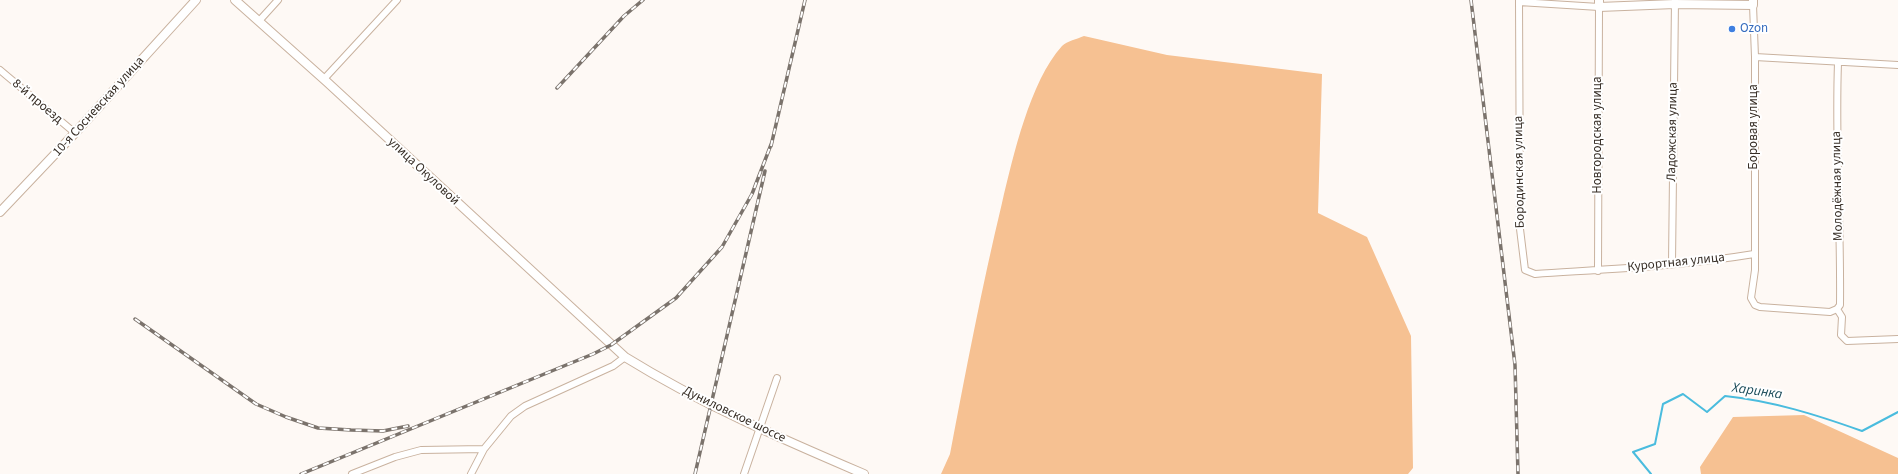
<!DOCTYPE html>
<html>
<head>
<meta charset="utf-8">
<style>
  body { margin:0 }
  canvas { display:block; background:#fef9f5 }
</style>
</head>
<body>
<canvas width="1898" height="474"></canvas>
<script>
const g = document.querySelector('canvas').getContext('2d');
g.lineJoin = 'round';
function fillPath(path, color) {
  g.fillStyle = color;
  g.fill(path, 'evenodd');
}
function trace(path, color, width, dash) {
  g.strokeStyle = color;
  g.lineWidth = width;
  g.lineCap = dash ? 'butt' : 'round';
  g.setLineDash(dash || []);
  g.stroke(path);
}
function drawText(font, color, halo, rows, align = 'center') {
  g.font = font + ' "Source Sans 3",sans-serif';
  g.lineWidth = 4;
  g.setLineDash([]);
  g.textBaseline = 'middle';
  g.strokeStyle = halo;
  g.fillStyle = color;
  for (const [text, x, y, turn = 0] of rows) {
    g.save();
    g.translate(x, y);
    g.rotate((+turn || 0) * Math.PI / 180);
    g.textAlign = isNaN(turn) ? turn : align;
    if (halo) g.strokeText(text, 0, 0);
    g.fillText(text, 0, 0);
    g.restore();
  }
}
fillPath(new Path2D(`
  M1084,36L1167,55L1322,74L1318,213L1367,237L1411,336L1413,468L1408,474H941L950,454C966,370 982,286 1002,203C1013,157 1030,81 1062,46C1067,41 1077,39 1084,36Z
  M1804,415L1898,458V474H1701L1700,467L1733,417Z`), '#f6c192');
trace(new Path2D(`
  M1651,474L1633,452L1655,444L1663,404L1683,394L1707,412L1725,396C1773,401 1817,415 1862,431L1898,412`), '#4abcde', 2);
const street = new Path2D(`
  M1519,0L1520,229L1525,270L1535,274C1608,269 1682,266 1754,254
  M1519,2L1599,7L1598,271
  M1753,5L1755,57V270L1751,298L1755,305L1760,307L1830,312L1837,309
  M259,21L278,0
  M1755,57L1898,65
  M0,70L75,133
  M324,79L397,0
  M1672,263L1675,0
  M1837,309L1840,305C1841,224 1835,143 1838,63
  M1837,309L1842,317L1841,335L1847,341L1898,339
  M352,474L395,457L421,450L484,449L511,416L525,406L613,366L625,357
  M471,474L484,449
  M744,474L777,378`);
const secondary = new Path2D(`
  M235,0L327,82L625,357C701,404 782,439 864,474
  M1599,0V7L1675,4L1753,5V0
  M0,212L75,133L196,0`);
trace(street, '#c9b29f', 8);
trace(secondary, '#c9b29f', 10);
trace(street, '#fff', 6);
trace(secondary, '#fff', 8);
const rail = new Path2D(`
  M1471,0L1515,365L1518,474
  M557,88L624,16L643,0
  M771,146L805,0
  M135,319L256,404L286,417L318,428L351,430L383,431L408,426
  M301,474L593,354L611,345L676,298L722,247L752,194L772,142
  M695,474L765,171`);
trace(rail, '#7b736c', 3.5);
trace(rail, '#fff', 2, [6]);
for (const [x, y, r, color] of [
  [1732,29,4,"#3f7fe0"]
]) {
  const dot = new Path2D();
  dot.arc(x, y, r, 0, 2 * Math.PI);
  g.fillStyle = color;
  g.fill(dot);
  trace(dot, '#fff', 1.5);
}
drawText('13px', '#366cbe', '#fff', [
  ["Ozon",1740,29]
], 'left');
drawText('13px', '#362d25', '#fff', [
  ["8-й проезд",37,102,40],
  ["10-я Сосневская улица",99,107,-48],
  ["Боровая улица",1754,127,-90],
  ["Ладожская улица",1673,132,-89],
  ["Новгородская улица",1598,135,-90],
  ["улица Окуловой",423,172,43],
  ["Бородинская улица",1520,172,-91],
  ["Молодёжная улица",1838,186,-91],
  ["Курортная улица",1676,263,-6],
  ["Дуниловское шоссе",734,415,26]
]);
drawText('italic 14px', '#1a4b59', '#fff', [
  ["Харинка",1757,392,8]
]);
</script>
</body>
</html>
